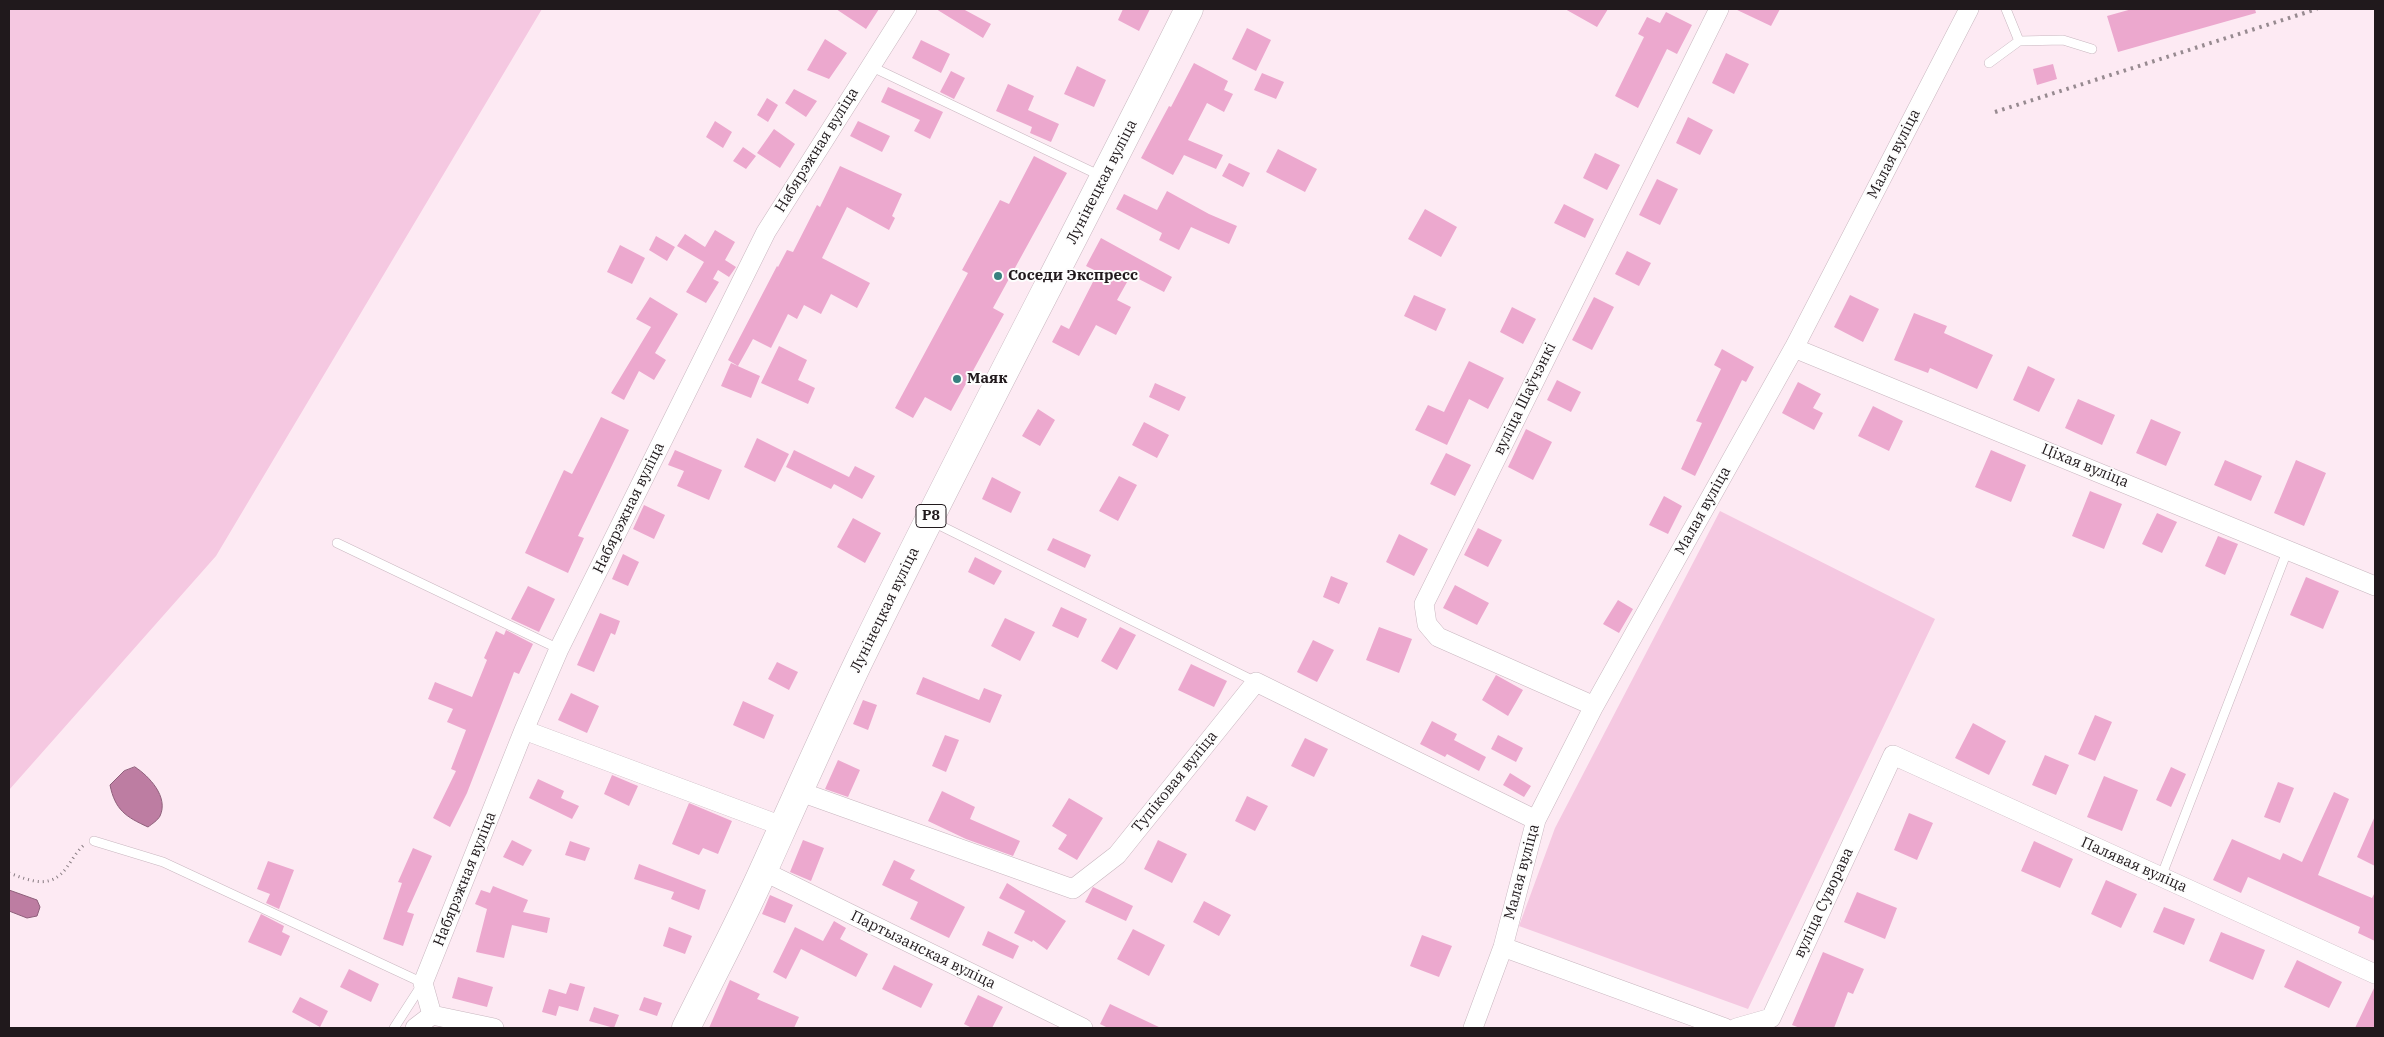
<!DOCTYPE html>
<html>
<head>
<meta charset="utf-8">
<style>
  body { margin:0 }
  #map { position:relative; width:2384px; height:1037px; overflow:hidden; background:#fdeaf3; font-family:"IBM Plex Serif",serif }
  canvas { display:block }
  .frame { position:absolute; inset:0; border:10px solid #20191c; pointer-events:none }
</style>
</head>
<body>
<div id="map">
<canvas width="2384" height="1037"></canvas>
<div class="frame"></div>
</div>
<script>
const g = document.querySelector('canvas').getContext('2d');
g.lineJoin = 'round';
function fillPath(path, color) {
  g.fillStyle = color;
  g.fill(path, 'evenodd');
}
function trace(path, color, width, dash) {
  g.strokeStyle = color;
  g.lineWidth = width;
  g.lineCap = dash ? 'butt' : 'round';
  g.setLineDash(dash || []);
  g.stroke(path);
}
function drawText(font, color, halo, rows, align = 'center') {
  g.font = font + ' "IBM Plex Serif",serif';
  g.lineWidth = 4;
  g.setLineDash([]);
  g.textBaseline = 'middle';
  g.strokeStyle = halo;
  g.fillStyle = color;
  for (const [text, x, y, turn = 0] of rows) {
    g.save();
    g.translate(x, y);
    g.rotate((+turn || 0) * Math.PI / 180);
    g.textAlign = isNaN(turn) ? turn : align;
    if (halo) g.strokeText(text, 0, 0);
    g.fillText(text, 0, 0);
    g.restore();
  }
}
fillPath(new Path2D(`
  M9,9H542L216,556L9,790Z
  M1720,511L1935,619L1748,1009L1519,926L1555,828Z`), '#f5c8e1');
const water = new Path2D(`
  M135,767C149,776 169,797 160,816C158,820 152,824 148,827C126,817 115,810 110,785L124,771Z
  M9,890L37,900L40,907L37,916L27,918L9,911Z`);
fillPath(water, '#bd7da2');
trace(water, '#8e5f7a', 1);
fillPath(new Path2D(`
  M836,9H879L866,29Z
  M936,9H963L991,24L983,38Z
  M1123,9H1150L1139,31L1118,20Z
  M1565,9H1608L1597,27Z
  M1735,9H1780L1771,26Z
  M2132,9H2255L2256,13L2118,52L2107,16Z
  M1666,12L1692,25L1677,54L1667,49L1638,108L1615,96L1644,37L1638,34L1647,17L1660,23Z
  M1247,28L1271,40L1256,71L1232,59Z
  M825,39L847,53L829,79L807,70Z
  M921,40L950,54L941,73L912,58Z
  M1726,53L1749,64L1734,94L1712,83Z
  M1194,63L1228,81L1224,90L1233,94L1224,112L1207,103L1188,140L1223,155L1216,169L1184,155L1173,175L1141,158L1169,106L1171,107Z
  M2053,64L2057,79L2037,85L2033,69Z
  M1077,66L1106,80L1094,107L1064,94Z
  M951,71L965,78L954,99L940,92Z
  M1262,73L1284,82L1276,99L1254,90Z
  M1008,84L1034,96L1028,110L1059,124L1051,142L1030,133L1032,127L996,111Z
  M888,87L943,112L930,139L914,131L920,120L881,102Z
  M794,89L817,101L806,117L785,103Z
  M767,98L778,105L768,122L757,115Z
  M1688,117L1713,130L1700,155L1676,143Z
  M715,121L732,132L723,148L706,137Z
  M858,121L890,136L882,152L850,136Z
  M774,129L795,144L780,168L757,153Z
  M743,147L756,156L746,169L733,161Z
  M1278,149L1317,169L1305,192L1266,172Z
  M1595,153L1620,165L1607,190L1583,178Z
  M1034,156L1067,173L993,308L1004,314L951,411L925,397L913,418L895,408L968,273L962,270L1000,200L1009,204Z
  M1229,163L1250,173L1243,187L1222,176Z
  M840,166L902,194L892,216L895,218L889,230L847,207L822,258L870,283L857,308L831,294L821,314L804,305L797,319L788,314L771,348L753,339L738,366L728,360L777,266L778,267L787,250L793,252L817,205L820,207Z
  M1657,179L1678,189L1660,225L1639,215Z
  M1167,191L1209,214L1237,226L1229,244L1191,227L1179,250L1159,240L1162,233L1116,209L1124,194L1157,210Z
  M1564,204L1594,219L1585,238L1554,223Z
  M1425,209L1457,227L1441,257L1408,239Z
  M715,230L735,242L725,260L736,267L729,277L718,270L713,279L719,282L706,303L686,292L704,262L677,246L685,234L705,247Z
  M656,236L675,247L667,261L649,250Z
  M1101,238L1172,277L1164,292L1131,275L1117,300L1131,307L1116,335L1096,325L1079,356L1052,342L1061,325L1069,329L1098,272L1086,266Z
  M620,245L645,258L632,284L607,272Z
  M1627,251L1651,263L1639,286L1615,274Z
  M1414,295L1446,309L1436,331L1404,316Z
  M1850,295L1879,309L1863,342L1834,327Z
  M650,297L678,314L655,353L666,360L654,380L639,371L624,400L611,393L651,327L636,319Z
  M1594,297L1614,307L1592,350L1572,340Z
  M1512,307L1536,319L1523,344L1500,332Z
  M1914,313L1947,326L1944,333L1993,355L1977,389L1930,368L1928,373L1894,360Z
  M779,346L807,360L798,380L815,388L808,404L761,383Z
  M1722,349L1754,367L1746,382L1742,380L1695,476L1681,469L1702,423L1696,421L1721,369L1714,365Z
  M1469,361L1504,378L1488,409L1469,399L1447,445L1415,430L1428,405L1444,412Z
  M731,363L760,376L751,398L721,386Z
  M2028,366L2055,379L2039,412L2013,400Z
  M1557,380L1581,392L1571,412L1547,400Z
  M1798,382L1821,394L1813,408L1823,413L1814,430L1782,413Z
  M1155,383L1186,397L1179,411L1149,397Z
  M2078,399L2115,415L2102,445L2065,428Z
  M1873,406L1903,421L1889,451L1858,436Z
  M1038,409L1055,420L1040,446L1022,436Z
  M601,417L629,430L578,536L584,538L568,573L525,553L564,470L572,474Z
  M2151,419L2181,432L2166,466L2136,453Z
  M1144,422L1169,435L1157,458L1132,445Z
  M1526,429L1552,442L1533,480L1508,467Z
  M757,438L789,454L775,482L744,467Z
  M675,450L722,470L709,500L677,486L684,471L668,465Z
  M794,450L849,477L855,466L875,476L862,499L834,484L831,489L786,467Z
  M1991,450L2026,465L2011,502L1975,487Z
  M1446,453L1471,465L1455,496L1430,484Z
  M2225,460L2262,476L2251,501L2214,485Z
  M2296,460L2326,473L2304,526L2274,513Z
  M1119,476L1137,485L1118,521L1099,511Z
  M992,477L1021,492L1011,513L982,499Z
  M2090,491L2122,504L2104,549L2072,536Z
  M1664,496L1682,506L1668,534L1649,525Z
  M644,505L665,515L654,539L633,529Z
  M2157,513L2177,522L2162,553L2142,544Z
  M853,518L881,533L865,563L837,547Z
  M1478,528L1502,540L1488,567L1464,555Z
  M1399,534L1428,549L1414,576L1386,562Z
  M2218,536L2238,544L2225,575L2205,566Z
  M1053,538L1091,555L1085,568L1047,550Z
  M623,554L639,562L628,586L612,579Z
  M975,557L1002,571L994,585L968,572Z
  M1331,576L1348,583L1339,604L1323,597Z
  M2306,577L2339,591L2323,629L2290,615Z
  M1455,585L1489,603L1477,625L1443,608Z
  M528,586L555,599L539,632L511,619Z
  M1618,600L1633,609L1619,633L1603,624Z
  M1061,607L1087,619L1078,638L1052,626Z
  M600,613L620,621L615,635L611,633L594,672L577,665Z
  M1005,618L1035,632L1020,661L991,646Z
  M1120,627L1136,635L1117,670L1101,661Z
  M1379,627L1412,639L1399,673L1366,660Z
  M506,630L533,644L519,674L514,672L467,793L450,827L433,818L456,771L451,769L466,730L447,722L453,709L428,699L435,682L472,697L487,660L484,658L496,631L504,635Z
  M1313,640L1334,650L1317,682L1297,672Z
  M777,662L798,672L789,690L768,679Z
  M1191,664L1227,681L1214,707L1178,690Z
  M1496,675L1523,690L1508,716L1482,700Z
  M923,677L979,700L984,688L1002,695L990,723L916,694Z
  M571,693L599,706L587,733L558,720Z
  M863,700L877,705L868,730L853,724Z
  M743,701L774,715L764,739L733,725Z
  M2095,715L2112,722L2095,761L2078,754Z
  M1432,721L1457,734L1454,740L1486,757L1479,771L1447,754L1445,757L1420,744Z
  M1973,723L2006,741L1989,775L1955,758Z
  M945,735L959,740L946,772L932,766Z
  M1498,735L1523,748L1516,762L1491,749Z
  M1305,738L1328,749L1314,777L1291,766Z
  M2045,755L2069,765L2056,795L2032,785Z
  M838,760L860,770L848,797L825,789Z
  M2171,767L2186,774L2171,807L2156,800Z
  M1510,773L1531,786L1524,797L1503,785Z
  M612,775L638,786L629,806L604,794Z
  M2104,776L2138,790L2122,831L2087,817Z
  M538,779L564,791L561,798L579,806L572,819L529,798Z
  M2278,782L2294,788L2280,823L2264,817Z
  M942,791L975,807L970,819L1020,841L1013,856L966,839L928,821Z
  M2334,792L2349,799L2318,875L2372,898L2375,892V941L2358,933L2360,927L2248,877L2241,893L2213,880L2232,839L2280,860L2283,853L2302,862Z
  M1247,796L1268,806L1255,831L1235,821Z
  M1069,798L1103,818L1077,860L1058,849L1067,835L1052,826Z
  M689,803L732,821L718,854L703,848L699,855L672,844Z
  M1909,813L1933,823L1917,860L1894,850Z
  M2375,816V866L2357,857Z
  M512,840L532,850L523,866L503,857Z
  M803,840L824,848L811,881L790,872Z
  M1158,840L1187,854L1172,883L1144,869Z
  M570,841L590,848L585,861L565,855Z
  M2034,841L2073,859L2060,888L2021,871Z
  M413,848L432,856L407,912L414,914L403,946L383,939L402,883L398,882Z
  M894,860L915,870L910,879L965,907L949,938L910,919L918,902L882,885Z
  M268,861L294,870L279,909L266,903L270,894L257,889Z
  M639,864L706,890L699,910L671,899L674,892L634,879Z
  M2106,880L2137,894L2121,928L2091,914Z
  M1007,883L1066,921L1047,950L1033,940L1032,942L1014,933L1025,911L999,898Z
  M493,886L528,900L523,912L550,918L547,933L512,925L504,958L476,952L487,909L475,904L481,890L490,893Z
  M1093,887L1133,906L1126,921L1085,902Z
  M1857,892L1897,908L1885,939L1844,922Z
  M770,895L793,905L785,923L762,914Z
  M1204,901L1231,915L1219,936L1193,922Z
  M2164,907L2195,919L2184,945L2153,932Z
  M261,914L284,926L282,932L290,936L281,956L248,942Z
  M834,921L846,928L840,939L868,954L856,977L801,949L786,979L773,972L795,927L823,941Z
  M669,927L692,936L685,954L663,946Z
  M1133,929L1165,945L1149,976L1117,959Z
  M988,931L1019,946L1013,959L982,945Z
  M2221,932L2265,950L2253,980L2209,961Z
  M1422,935L1452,946L1439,977L1410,966Z
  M1823,952L1864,969L1853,994L1848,992L1834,1028H1800L1792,1025Z
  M2297,960L2342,982L2329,1008L2284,987Z
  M894,965L933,984L921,1008L882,989Z
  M349,969L379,984L371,1002L340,987Z
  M458,977L493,987L487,1007L452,998Z
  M730,980L760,994L757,999L799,1017L794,1028H709Z
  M570,983L585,987L578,1011L559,1006L556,1016L542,1012L549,989L566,994Z
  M2375,986V1028H2355Z
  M978,995L1003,1007L992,1028H972L964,1024Z
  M300,997L328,1011L320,1027L292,1012Z
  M644,997L662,1003L657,1016L639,1010Z
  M1110,1004L1161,1028H1108L1100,1024Z
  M594,1007L619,1015L614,1028L589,1021Z`), '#eca8ce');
const lane = new Path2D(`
  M2006,9L2019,41
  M1989,63L2019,41L2063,40L2092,49
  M870,66L1103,177
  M931,521L1256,682
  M337,543L559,649
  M94,841L163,862L423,983L394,1028
  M2161,877L2288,549`);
const street = new Path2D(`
  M1794,348L2375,586
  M1594,706L1438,637L1427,624L1424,604L1719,9
  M524,730L782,826
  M798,791L1073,889L1117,855L1256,682L1536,820
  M763,871L1083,1028
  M1503,947L1725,1028
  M432,1015L423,983L524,730L559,649L766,232L907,9
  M432,1015L494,1028
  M415,1028L432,1015
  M1473,1028L1503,947L1536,820L1594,706L1794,348L1969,9
  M1736,1028L1771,1018L1893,755L2375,974`);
const primary = new Path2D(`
  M686,1028C712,975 740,923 764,869C795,800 826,730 859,661C965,442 1081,227 1189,9`);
trace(lane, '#c8b6bf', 10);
trace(street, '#c8b6bf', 20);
trace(primary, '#c8b6bf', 29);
trace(new Path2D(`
  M9,873C31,881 51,890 67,867C72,860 77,851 84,845`), '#877b81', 3, [1, 4]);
trace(lane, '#fff', 9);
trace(street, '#fff', 19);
trace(primary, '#fff', 28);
trace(new Path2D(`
  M1995,112L2317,9`), '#978a90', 4, [2.5, 5]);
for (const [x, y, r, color] of [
  [998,276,5,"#37807f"],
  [957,379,5,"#37807f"]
]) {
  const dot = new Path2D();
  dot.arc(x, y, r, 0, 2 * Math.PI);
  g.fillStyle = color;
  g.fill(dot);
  trace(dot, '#fdfdfd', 2);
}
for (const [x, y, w] of [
  [931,516,30]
]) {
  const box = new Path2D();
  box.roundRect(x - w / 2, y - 11.5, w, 23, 4);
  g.fillStyle = '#fdfdfd';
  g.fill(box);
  trace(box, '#20191c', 1);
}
drawText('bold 14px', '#20191c', null, [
  ["Р8",931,516]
]);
drawText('15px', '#20191c', '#fdfdfd', [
  ["Набярэжная вуліца",817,150,-58],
  ["Малая вуліца",1894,154,-63],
  ["Лунінецкая вуліца",1102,182,-63],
  ["вуліца Шаўчэнкі",1525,399,-64],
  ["Ціхая вуліца",2085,466,22],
  ["Набярэжная вуліца",629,508,-64],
  ["Малая вуліца",1703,511,-61],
  ["Лунінецкая вуліца",885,610,-64],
  ["Тупіковая вуліца",1175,782,-51],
  ["Палявая вуліца",2134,865,24],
  ["Малая вуліца",1522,872,-75],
  ["Набярэжная вуліца",465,879,-68],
  ["вуліца Суворава",1824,903,-65],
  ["Партызанская вуліца",923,950,26]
]);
drawText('bold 15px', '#20191c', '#fdfdfd', [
  ["Соседи Экспресс",1008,276],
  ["Маяк",967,379]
], 'left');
</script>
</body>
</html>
